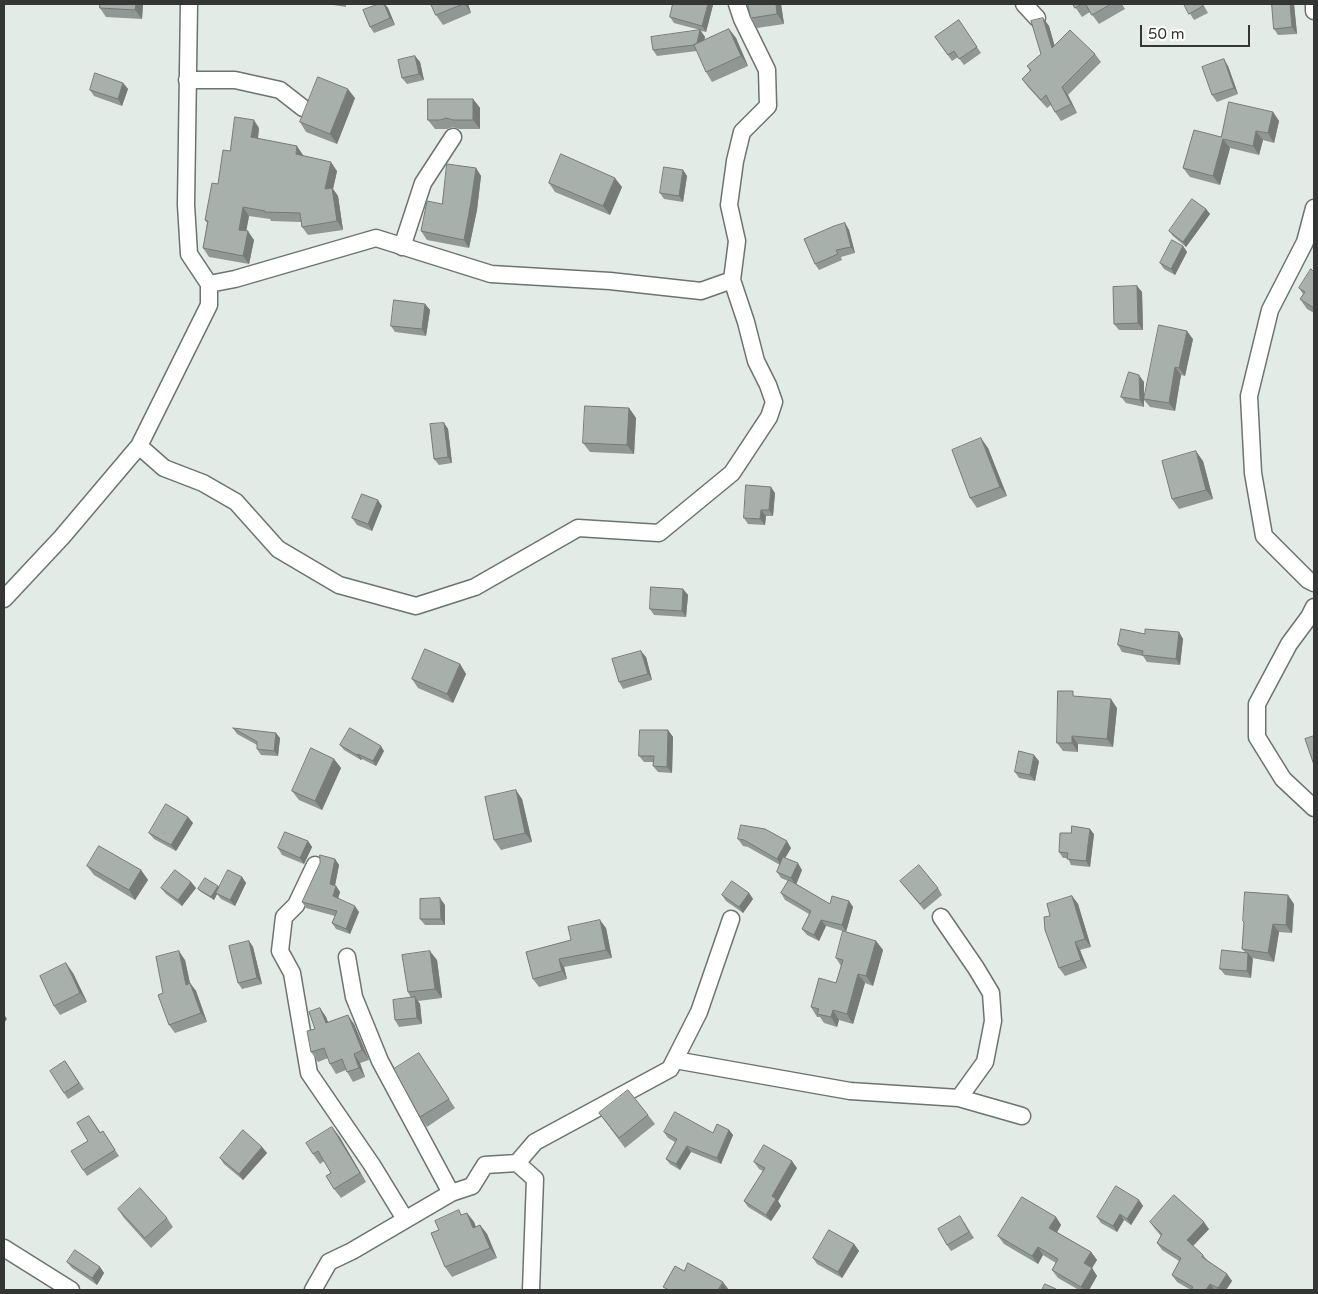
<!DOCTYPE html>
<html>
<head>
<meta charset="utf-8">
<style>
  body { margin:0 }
  #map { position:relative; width:1318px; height:1294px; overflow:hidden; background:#e3ebe7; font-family:"Varela Round",sans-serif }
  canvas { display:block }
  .frame { position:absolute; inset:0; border:5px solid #333634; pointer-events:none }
  .scale { position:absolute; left:1140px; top:25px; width:110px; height:22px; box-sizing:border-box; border:2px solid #333634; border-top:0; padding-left:6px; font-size:15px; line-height:18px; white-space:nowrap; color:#333634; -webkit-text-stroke:4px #fff; paint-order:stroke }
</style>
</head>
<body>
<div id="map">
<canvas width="1318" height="1294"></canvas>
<div class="frame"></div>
<div class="scale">50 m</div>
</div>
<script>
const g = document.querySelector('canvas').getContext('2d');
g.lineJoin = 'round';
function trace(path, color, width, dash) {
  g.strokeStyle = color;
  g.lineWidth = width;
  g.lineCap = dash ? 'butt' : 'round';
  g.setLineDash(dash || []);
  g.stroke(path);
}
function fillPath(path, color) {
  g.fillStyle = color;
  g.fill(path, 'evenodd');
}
const minor = new Path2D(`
  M1024,4L1037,18
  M1314,4V11
  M187,80H235L280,90L303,108
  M1314,208L1305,242L1270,310L1249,396L1253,473L1264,536L1308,580L1314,583
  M402,247L423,183L453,137
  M209,284L235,279L376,238L491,274L610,281L701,291L732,280L737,241L729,205L735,161L742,132L768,106L767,70L742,19L737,4
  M139,446L164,468L203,483L236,502L278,549L339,585L416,606L475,587L578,528L659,533L732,473L769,417L774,402L768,385L756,361L746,322L732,280
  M4,599L62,537L139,446L209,305V284L189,254L186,205L189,4
  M1314,607L1309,617L1289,644L1257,704V737L1283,779L1314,808
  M315,865L296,905L284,917L280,951L292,973L309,1073L372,1165L405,1219
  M941,917L976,968L991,993L993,1021L985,1062L959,1098
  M347,957L354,997L380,1061L451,1193
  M675,1060L850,1091L959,1098L1022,1116
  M517,1163L535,1179L531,1290
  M4,1248L71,1290
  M313,1290L329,1262L352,1251L451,1193L472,1186L485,1165L517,1163L535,1142L670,1069L699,1012L731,919`);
trace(minor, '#6c7370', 19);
trace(minor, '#fff', 16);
fillPath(new Path2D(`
  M100,4H143L142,19L106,17L100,8Z
  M327,4H346V7Z
  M379,4H385L388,8L395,25L374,33L370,27Z
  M431,4H468L471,13L443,25L436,15Z
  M673,4H712L713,5L706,32L701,31L705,37L704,40L729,29L736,38L748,66L712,82L706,72L697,51L657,56L653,50L700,30L674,23L670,17Z
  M748,4H781L784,24L757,28L751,18Z
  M1073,4H1122L1125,9L1099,24L1090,12L1082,17Z
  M1184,4H1203L1208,13L1194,20Z
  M1272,4H1294L1297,34L1278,35L1274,29Z
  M1043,18L1049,26L1054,46L1095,54L1101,62L1068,95L1077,113L1061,121L1055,112L1051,105L1047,108L1028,87L1022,79L1030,71L1027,66L1041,54Z
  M959,20L981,53L964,65L958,57L952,61L935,37Z
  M415,56L420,62L424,80L407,84L402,78Z
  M1228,66L1238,94L1217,102L1212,95Z
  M123,83L128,89L122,106L94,96L90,90Z
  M355,98L337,144L306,132L300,122Z
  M473,99L480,108V129H459L453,127L447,129H435L428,120Z
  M1273,112L1279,121L1274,143L1263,140L1259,155L1230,148L1220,185L1190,177L1183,168L1221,137Z
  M259,128L258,139L303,155V156L337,171L333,189L338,196L343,230L308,235L302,227L301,222L271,221L270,219L249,216L246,231L254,240L249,264L209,257L203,248L207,223L205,220L230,151Z
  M476,168L481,176L477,210L469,248L427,240L421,231L442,204Z
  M683,170L687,176L683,202L664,199L660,193Z
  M549,183L622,187L610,215L555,192Z
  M1206,209L1210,214L1186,247L1173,236L1169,231Z
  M845,223L849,230L855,253L841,257L842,260L819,270L815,264Z
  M1183,246L1187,252L1175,275L1164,269L1160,263Z
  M1314,272V313L1307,309L1300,299L1303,294L1299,288Z
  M1137,286L1142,292L1143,330H1119L1114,324Z
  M425,304L430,310L426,336L395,332L391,326Z
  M1193,339L1185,376L1181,375L1175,411L1150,407L1144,400V407L1126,403L1121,397L1144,382V398Z
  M629,408L636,418L634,454L590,452L583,443Z
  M444,423L448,429L452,463L439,465L434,459Z
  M988,448L1007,496L977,508L970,498Z
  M1203,461L1213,499L1179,509L1172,499Z
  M775,493L773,516H766L765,525L748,524L744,518Z
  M382,506L372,531L357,525L352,518Z
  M683,589L688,595L686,617L654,615L650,609Z
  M1179,632L1183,639L1180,665L1147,662L1143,656L1122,652L1118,645Z
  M646,657L652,680L623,689L619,682Z
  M460,664L466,674L453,703L418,688L412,679Z
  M1077,696L1117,708L1113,747L1078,744V752L1063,751L1057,743Z
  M233,728L280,738L278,756L261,755L257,749V745L237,734Z
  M668,730L673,737L672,773L658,772L653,766V762H644L639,756Z
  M340,745L384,751L376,766L362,759L361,760L344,750Z
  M334,759L341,768L322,810L299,800L292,791Z
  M1039,761L1035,781L1019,778L1015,772Z
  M522,799L532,842L501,850L494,840Z
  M188,817L193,823L176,851L154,839L149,833Z
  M1094,834L1090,867L1071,865L1068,858H1063L1059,852Z
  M738,839L791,848L785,858L802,870L796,884L830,904L849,901L853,907L846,932L826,926L819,941L807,935L802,929L809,914L785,900L781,893L788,881L781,878L777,872L780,865L748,847L743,846Z
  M308,841L312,847L304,864L282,855L278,848Z
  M335,859L339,865L335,886H336L340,892L338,899L359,912L350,934L336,929L332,923L335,916L306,908L302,902Z
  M87,866L141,870L148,880L135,900L94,875Z
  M242,877L246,883L235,906L221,899L217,894L214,900L201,892L198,889L219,887Z
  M900,881L938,888L942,895L924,910Z
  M191,882L196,888L182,906L166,894L161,888Z
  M749,893L753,899L743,913L726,901L722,895Z
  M1072,896L1078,904L1091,947L1080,950L1087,968L1065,976L1059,968L1050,916Z
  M1294,904L1292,933L1279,932L1274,962L1252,958L1251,978L1225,975L1220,969L1245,952L1242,949L1244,924L1243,921Z
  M445,905V925H425L420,919Z
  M606,928L612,958L564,967L567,979L539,987L533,979L571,940Z
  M249,941L253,947L262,984L242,989L238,983Z
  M876,941L883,950L873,986L865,983L853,1024L839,1020L837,1027L824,1023L820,1017H817L811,1007L836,983L841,966L836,958Z
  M185,960L190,983L196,991L207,1022L175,1033L169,1025L163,993Z
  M437,960L442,998L418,1001L420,1004L422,1024L399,1027L395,1020L411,998L408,992Z
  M73,973L87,1002L60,1015L54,1006Z
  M320,1008L326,1017L328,1022L354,1024L369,1060L360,1063L365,1077L353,1082L346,1070L336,1074L330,1064L328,1058L318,1062L311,1052L315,1029Z
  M419,1053L455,1108L427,1127L420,1117Z
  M65,1061L84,1089L68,1099L64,1093Z
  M599,1113L648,1115L655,1124L625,1148Z
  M89,1116L101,1133L103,1131L119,1156L87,1176L83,1170L88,1141Z
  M729,1130L733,1135L721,1164L691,1152L680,1170L670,1164L666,1159L675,1142L668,1138L664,1132L713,1133Z
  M339,1136L366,1182L341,1198L334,1189L331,1173L324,1161L320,1164L313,1154Z
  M262,1147L267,1153L243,1180L224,1164L220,1158Z
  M754,1162L797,1168L778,1201L781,1206L771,1221L748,1207L744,1201L763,1171L759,1169Z
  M1139,1200L1143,1206L1131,1225L1124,1220L1117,1232L1101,1223L1097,1217Z
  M118,1209L167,1218L173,1227L151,1248L124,1218Z
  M467,1213L474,1222L476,1227L480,1225L487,1234L497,1258L452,1277L445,1267L439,1230L462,1215Z
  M1056,1217L1061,1225L1057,1232L1091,1252L1097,1260L1092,1268L1097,1276L1089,1290H1079L1058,1278L1052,1270L1056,1263L1043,1255L1038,1264L1004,1244L998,1236Z
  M964,1222L974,1238L951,1251L947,1245Z
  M1150,1222L1209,1229L1193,1246L1203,1255L1208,1261L1227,1274L1232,1281L1226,1290H1191L1177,1282L1172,1275L1179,1261L1162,1250L1157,1243L1161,1236L1155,1229Z
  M854,1244L859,1251L842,1278L817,1264L813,1258Z
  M67,1262L100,1267L104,1273L97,1285L72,1268Z`), '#909794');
fillPath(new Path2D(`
  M136,4H143L142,19L135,10Z
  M384,4L388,8L395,25L390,18Z
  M465,4H468L471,13Z
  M708,4H712L713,5L706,32L702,26Z
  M776,4H781L784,24L777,14Z
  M1290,4H1294L1297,34L1292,27Z
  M1043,18L1049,26L1058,57L1052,48Z
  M729,29L736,38L748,66L741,56Z
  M700,30L705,37L701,51L697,44Z
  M415,56L420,62L424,80L419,74Z
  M1224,59L1228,66L1238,94L1234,88Z
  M123,83L128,89L122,106L118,99Z
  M1062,87L1068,95L1077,113L1071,104Z
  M348,89L355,98L337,144L330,134Z
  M473,99L480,108V129L473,120Z
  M1273,112L1279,121L1274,143L1268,133Z
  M254,120L259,128L257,146L251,137Z
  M1256,131L1263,140L1259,155L1253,146Z
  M1223,139L1230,148L1220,185L1213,176Z
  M297,146L303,155L302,162L296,154Z
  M331,162L337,171L333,189L338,196L343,230L337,221L325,189Z
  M476,168L481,176L477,210L469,248L464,240Z
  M683,170L687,176L683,202L679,196Z
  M615,178L622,187L610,215L603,206Z
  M243,207L249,216L245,238L239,230Z
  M1206,209L1210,214L1186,247L1183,242Z
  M845,223L849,230L855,253L851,247Z
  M248,231L254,240L249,264L243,256Z
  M1183,246L1187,252L1175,275L1171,269Z
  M1137,286L1142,292L1143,330L1138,323Z
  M425,304L430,310L426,336L422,329Z
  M1187,331L1193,339L1185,376L1179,368Z
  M1175,367L1181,375L1175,411L1169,403Z
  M1139,375L1144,382V407L1140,400Z
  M629,408L636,418L634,454L627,445Z
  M444,423L448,429L452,463L448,457Z
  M981,438L988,448L1007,496L1000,487Z
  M1196,451L1203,461L1213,499L1206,490Z
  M771,487L775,493L773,516L769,510Z
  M378,500L382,506L372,531L368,524Z
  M761,510L766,516L765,525L760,519Z
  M683,589L688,595L686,617L682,611Z
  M1179,632L1183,639L1180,665L1176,659Z
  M641,651L646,657L652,680L648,674Z
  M460,664L466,674L453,703L447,694Z
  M1111,699L1117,708L1113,747L1107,739Z
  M668,730L673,737L672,773L667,767Z
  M276,733L280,738L278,756L274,751Z
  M1072,736L1078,744V752L1072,743Z
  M381,746L384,751L376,766L373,761Z
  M358,754L362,759L361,760L357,755Z
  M1034,755L1039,761L1035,781L1030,775Z
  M334,759L341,768L322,810L315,801Z
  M516,790L522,799L532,842L525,833Z
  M188,817L193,823L176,851L171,845Z
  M1090,829L1094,834L1090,867L1086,861Z
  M308,841L312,847L304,864L300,858Z
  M787,841L791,848L781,865L777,859Z
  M335,859L339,865L334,890L330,884Z
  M798,863L802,870L796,885L791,878Z
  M141,870L148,880L135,900L129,890Z
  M242,877L246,883L235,906L230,900Z
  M191,882L196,888L182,906L178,900Z
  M218,886L220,889L216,893L217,894L214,900L211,897Z
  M336,886L340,892L337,902L333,896Z
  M749,893L753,899L743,913L739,907Z
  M1288,895L1294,904L1292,933L1286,925Z
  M1072,896L1078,904L1091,947L1085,939Z
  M440,898L445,905V925L441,919Z
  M849,901L853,907L846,932L842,925Z
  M355,906L359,912L350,934L346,929Z
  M600,920L606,928L612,958L606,950Z
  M821,920L826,926L819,941L814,935Z
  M1273,924L1279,932L1274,962L1268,953Z
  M249,941L253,947L262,984L257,978Z
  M876,941L883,950L873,986L866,976Z
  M1075,942L1080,950L1087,968L1081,960Z
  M179,951L185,960L192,993L186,985Z
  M430,951L437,960L442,998L435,989Z
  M1248,953L1253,959L1251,978L1247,971Z
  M559,959L564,967L567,979L562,971Z
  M66,963L73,973L87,1002L80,993Z
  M858,974L865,983L853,1024L847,1014Z
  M190,983L196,991L207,1022L201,1013Z
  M415,997L420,1004L422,1024L417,1018Z
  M320,1008L326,1017L332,1033L326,1023Z
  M833,1010L839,1020L837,1027L831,1017Z
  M4,1014L7,1019L4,1023Z
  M348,1015L354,1024L369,1060L362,1050Z
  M354,1054L360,1063L365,1077L359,1068Z
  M332,1127L339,1136L366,1182L360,1173Z
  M729,1130L733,1135L721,1164L717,1158Z
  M687,1146L691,1152L680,1170L676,1164Z
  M262,1147L267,1153L243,1180L239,1174Z
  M792,1161L797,1168L778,1201L781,1206L771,1221L766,1215L772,1196Z
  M1139,1200L1143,1206L1131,1225L1127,1219Z
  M467,1213L474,1222L480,1238L473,1228Z
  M1120,1214L1124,1220L1117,1232L1113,1226Z
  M1056,1217L1061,1225L1055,1236L1049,1228Z
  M1204,1222L1209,1229L1192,1247L1187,1240Z
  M480,1225L487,1234L497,1258L490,1248Z
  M854,1244L859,1251L842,1278L838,1272Z
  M1038,1247L1043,1255L1038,1264L1032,1256Z
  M1091,1252L1097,1260L1092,1268L1097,1276L1089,1290H1084L1081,1287L1084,1263Z
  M100,1267L104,1273L97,1285L92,1278Z
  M1227,1274L1232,1281L1226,1290H1219L1218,1288Z
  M723,1282L729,1290H718Z
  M1210,1284L1215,1290H1206Z`), '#767b78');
const building = new Path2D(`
  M100,4H136L135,10L100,8Z
  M379,4H384L390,18L370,27L363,10Z
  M431,4H463L436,15Z
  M673,4H708L702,26L670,17Z
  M748,4H776L777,14L751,18Z
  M1073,4H1082L1075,8Z
  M1086,4H1111L1092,15Z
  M1184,4H1202L1203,6L1189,14Z
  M1272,4H1290L1292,27L1274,29Z
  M1043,18L1052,48L1070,30L1095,54L1062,87L1071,104L1055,112L1046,95L1041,100L1022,79L1031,70L1027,66L1041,54L1031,21Z
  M959,20L977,47L959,59L954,51L948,55L935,37Z
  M729,29L741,56L706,72L694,45Z
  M700,30L697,43L694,45L653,50L651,37Z
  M415,56L419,74L402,78L398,60Z
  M1224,59L1234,88L1212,95L1202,67Z
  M95,73L123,83L118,99L90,90Z
  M318,77L348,89L330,134L300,122Z
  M428,99H473V120H453L446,118L440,120H428Z
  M1229,102L1273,112L1268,133L1256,131L1253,146L1223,139L1213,176L1183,168L1194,130L1221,137Z
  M235,117L254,120L251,137L297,146L296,154L331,162L325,189L332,188L337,221L302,227L300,213L265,212V211L243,207L239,230L248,231L243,256L203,248L208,221L205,220L212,183L218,184L223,150L230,151Z
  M561,154L615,178L603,206L549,183Z
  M447,164L476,168L471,202L464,240L421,231L427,201L442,204Z
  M664,167L683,170L679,196L660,193Z
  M1192,199L1206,209L1183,242L1169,231Z
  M845,223L851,247L836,250L838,254L815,264L804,239L834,226Z
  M1172,240L1183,246L1171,269L1160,263Z
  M1311,269L1314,272V308L1300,299L1305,292L1299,288Z
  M1137,286L1138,323L1114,324L1113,287Z
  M394,300L425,304L422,329L391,326Z
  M1159,325L1187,331L1179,368L1175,367L1169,403L1144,399Z
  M1129,372L1139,375L1140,400L1121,397Z
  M585,406L629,408L627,445L583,443Z
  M444,423L448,457L434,459L430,424Z
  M981,438L1000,487L970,498L952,450Z
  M1196,451L1206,490L1172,499L1162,461Z
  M746,485L771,487L769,510H761L760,519L744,518Z
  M362,494L378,500L368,524L352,518Z
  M651,587L683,589L682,611L650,609Z
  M1121,629L1145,634V629L1179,632L1176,659L1142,655L1143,651L1118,645Z
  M425,649L460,664L447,694L412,679Z
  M641,651L648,674L619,682L612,659Z
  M1058,691H1073V696L1111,699L1107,739L1072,736V743H1057Z
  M233,728L276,733L274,751L257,749V742Z
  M350,728L381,746L373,761L358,754L357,755L340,745Z
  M640,730H668L667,767L653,766L654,756H639Z
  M1314,736V765L1305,739Z
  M311,748L334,759L315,801L292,791Z
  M1019,751L1034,755L1030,775L1015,772Z
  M516,790L525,833L494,840L485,797Z
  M166,804L188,817L171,845L149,833Z
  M741,825L765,829L787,841L777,859L744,840L738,839Z
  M1072,826L1090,829L1086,861L1067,859L1068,853L1059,852L1060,833H1071Z
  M285,832L308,841L300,858L278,848Z
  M99,846L141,870L129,890L87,866Z
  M320,855L335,859L330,884L336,886L333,896L355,906L346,929L332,923L337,911L302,902L320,863Z
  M783,857L798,863L791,878L777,872Z
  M919,865L938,888L920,904L900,881Z
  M175,870L191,882L178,900L161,888Z
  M228,870L242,877L230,900L216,893Z
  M205,878L218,886L211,897L198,889Z
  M789,880L830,904L832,896L849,901L842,925L821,920L814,935L802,929L811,911L781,893Z
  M732,881L749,893L739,907L722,895Z
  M1245,892L1288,895L1286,925L1273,924L1268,953L1242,949L1244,922L1243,921Z
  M1072,896L1085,939L1075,942L1081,960L1059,968L1045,930L1044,917L1050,916L1047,904Z
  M440,898L441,919H420V899Z
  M600,920L606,950L559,959L562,971L533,979L526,952L571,940L568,927Z
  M843,931L876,941L866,976L858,974L847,1014L833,1010L831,1017L817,1014L819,1009L811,1007L819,978L836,983L843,960L836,958Z
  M249,941L257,978L238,983L229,946Z
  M1222,950L1248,953L1247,971L1220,969Z
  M179,951L186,985L190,983L201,1013L169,1025L158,995L163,993L156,957Z
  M430,951L435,989L408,992L402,955Z
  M66,963L80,993L54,1006L40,976Z
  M415,997L417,1018L395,1020L393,1000Z
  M320,1008L326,1023L348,1015L362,1050L354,1054L359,1068L347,1072L342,1059L330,1064L324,1048L311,1052L307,1031L315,1029L309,1012Z
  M419,1053L449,1099L420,1117L394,1069Z
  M65,1061L79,1083L64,1093L50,1071Z
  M628,1090L648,1115L619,1138L599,1113Z
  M675,1112L713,1133L717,1124L729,1130L717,1158L687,1146L676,1164L666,1159L677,1139L664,1132Z
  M89,1116L100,1133L103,1131L115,1150L83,1170L71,1151L88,1141L77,1123Z
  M332,1127L360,1173L334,1189L326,1176L331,1173L318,1151L313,1154L306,1143Z
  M243,1130L262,1147L239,1174L220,1158Z
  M764,1145L792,1161L772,1196L776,1199L766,1215L744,1201L765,1168L754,1162Z
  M1116,1186L1139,1200L1127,1219L1120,1214L1113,1226L1097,1217Z
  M140,1188L167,1218L145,1238L118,1209Z
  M1174,1195L1204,1222L1187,1240L1203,1255L1202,1257L1227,1274L1218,1288L1210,1284L1206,1290H1191L1193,1287L1172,1275L1181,1258L1157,1243L1162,1234L1150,1222Z
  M1022,1197L1056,1217L1049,1228L1091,1252L1084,1263L1092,1268L1081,1287L1052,1270L1058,1259L1038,1247L1032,1256L998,1236Z
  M459,1210L461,1215L467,1213L473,1228L480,1225L490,1248L445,1267L431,1233L439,1230L435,1221Z
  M960,1216L969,1232L947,1245L938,1229Z
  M829,1230L854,1244L838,1272L813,1258Z
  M75,1250L100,1267L92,1278L67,1262Z
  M688,1263L723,1282L718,1290H669L663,1287L675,1266L684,1271Z
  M1045,1284L1056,1289L1055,1290H1042Z`);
fillPath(building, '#a8b0ac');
trace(building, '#767b78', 1);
</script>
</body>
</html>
